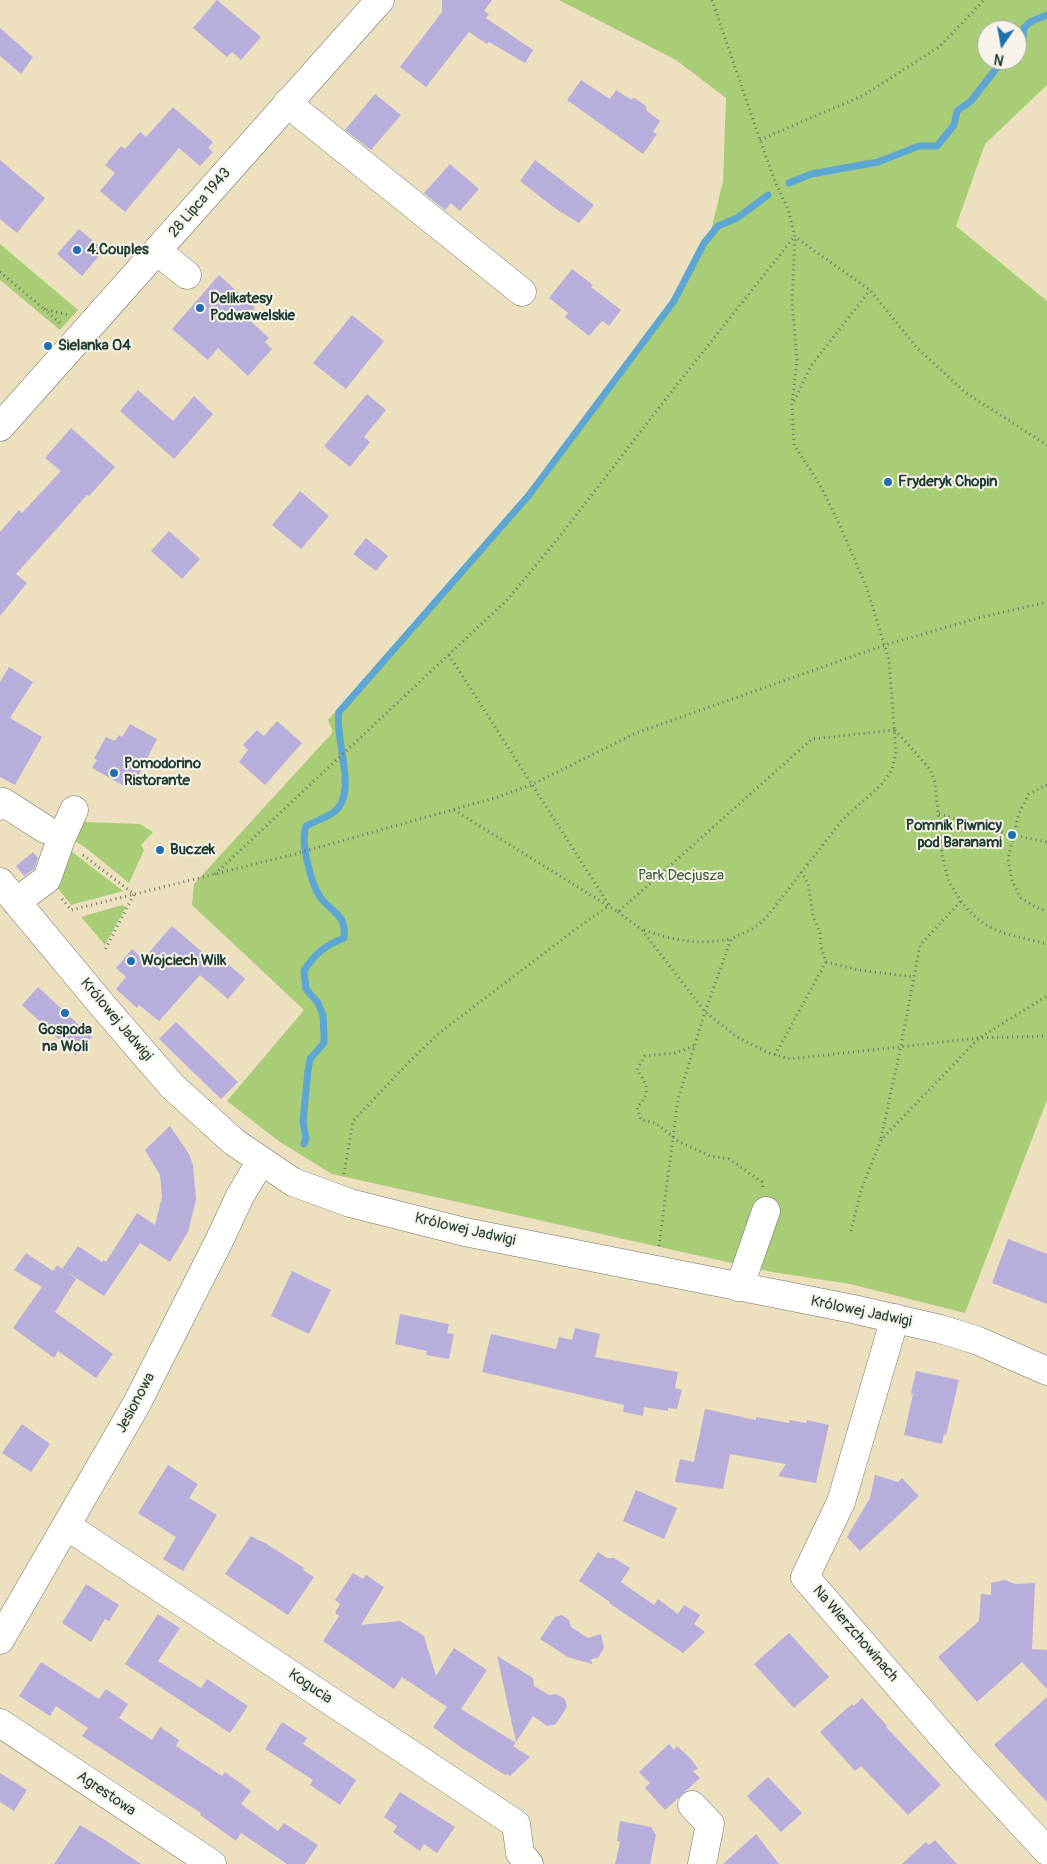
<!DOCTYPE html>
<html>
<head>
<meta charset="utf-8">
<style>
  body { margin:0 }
  #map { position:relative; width:1047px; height:1864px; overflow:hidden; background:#ede0bf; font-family:Pangolin,sans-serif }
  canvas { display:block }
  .north { position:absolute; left:977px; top:20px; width:50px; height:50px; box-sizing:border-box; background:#f7f3e8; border:1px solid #a1aaa0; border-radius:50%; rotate:192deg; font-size:14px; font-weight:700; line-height:20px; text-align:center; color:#1f3d34 }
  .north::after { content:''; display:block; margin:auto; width:18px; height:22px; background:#1f6fb2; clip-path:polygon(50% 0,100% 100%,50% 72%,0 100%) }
</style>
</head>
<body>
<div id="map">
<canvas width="1047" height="1864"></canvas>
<div class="north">N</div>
</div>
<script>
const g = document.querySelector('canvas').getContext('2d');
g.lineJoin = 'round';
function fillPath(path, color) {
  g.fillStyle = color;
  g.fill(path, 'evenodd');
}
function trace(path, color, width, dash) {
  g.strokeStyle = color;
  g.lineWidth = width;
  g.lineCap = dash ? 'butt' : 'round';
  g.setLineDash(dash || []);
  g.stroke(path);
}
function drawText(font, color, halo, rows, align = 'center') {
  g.font = font + ' Pangolin,sans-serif';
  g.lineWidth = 4;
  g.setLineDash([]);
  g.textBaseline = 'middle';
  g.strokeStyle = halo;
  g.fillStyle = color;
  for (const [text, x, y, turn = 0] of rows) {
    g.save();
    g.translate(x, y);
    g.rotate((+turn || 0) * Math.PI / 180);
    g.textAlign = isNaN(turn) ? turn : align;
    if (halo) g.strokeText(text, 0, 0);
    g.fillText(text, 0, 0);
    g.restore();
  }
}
fillPath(new Path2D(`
  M559,0H1047V85L985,144L956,226L1047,301V1100L965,1313L850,1284L772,1272L332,1174L280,1142L227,1101L304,1010L192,905L194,884L333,732L328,720L506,521L675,303L709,239L723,181L726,98L676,60ZM987,30H1017V60H987Z
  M0,244L78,310L60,330L0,280Z
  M78,817L86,822L140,824L153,832L141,845L144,850L129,883L86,848L66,835Z
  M67,848L123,891L71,905L54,883Z
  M122,905L126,907L105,945L81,917Z`), '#a8cd76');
trace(new Path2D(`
  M1017,52L1022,49L1024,28L1030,22L1047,15
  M789,183L811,174L878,162L919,146H937L954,125L957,111L971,101L999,65L1006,60
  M304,1144L306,1138L303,1122L308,1071L310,1059L324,1043V1035L323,1015L318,1003L306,989L304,971C314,954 326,945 344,938C347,914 332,913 320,897C311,883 300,842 306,826C315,821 326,818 334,812C359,793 334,740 339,712L529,495L674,301L704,243L718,226L737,218L768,195`), '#5da6d4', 7);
fillPath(new Path2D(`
  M217,0L261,37L241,60L232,52L227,57L193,28Z
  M442,0H492L484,11L489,14L486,18L533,50L525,63L489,42L487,44L469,32L426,87L400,67L442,12Z
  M0,28L33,57L21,74L0,56Z
  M581,80L610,99L616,90L630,99L635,98L646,106L647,111L660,121L653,132L657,134L643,154L567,100Z
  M375,94L401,115L371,150L345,130Z
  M173,107L213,142L208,148L213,152L200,166L179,148L125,212L100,191L115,173L105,165L121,146L125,149L140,132L146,137Z
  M0,160L45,198L17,233L0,219Z
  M535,160L594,205L579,223L556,209L520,181Z
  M450,164L479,189L460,211L451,203L445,210L424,193Z
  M79,229L104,250L82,276L57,254Z
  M572,269L593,285L591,287L621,310L609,326L602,321L589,336L565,317L568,313L549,298Z
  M219,275L255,308L246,317L269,338L265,342L272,349L248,376L218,348L208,360L172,329Z
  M352,315L384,341L346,389L313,363Z
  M138,390L173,421L194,396L213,414L174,459L120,411Z
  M367,394L386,410L364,437L370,442L350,467L324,446Z
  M71,428L115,467L89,496L87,495L16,574L27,583L0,616V532L19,510L22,513L61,471L45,458Z
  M300,491L329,516L301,549L272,525Z
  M169,531L200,559L182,579L151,551Z
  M366,538L388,556L376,571L353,554Z
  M9,667L33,682L10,718L42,737L15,785L0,777V682Z
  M277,721L302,743L265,785L239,762L248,750L243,745L257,730L264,736Z
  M130,724L157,739L137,778L132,776L126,787L92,768L97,760L94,758L106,737L115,741L119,735L122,737Z
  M33,852L38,858L34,869L24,876L16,866Z
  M172,926L216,964L221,958L245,979L228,999L200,975L159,1021L139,1005L137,1008L116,989L126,977L116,968L132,949L143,959Z
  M38,987L92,1037L76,1055L22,1005Z
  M176,1022L238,1082L221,1099L159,1039Z
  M170,1126L189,1154L193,1165L196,1200L188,1232L170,1262L140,1243L104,1296L62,1269L78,1246L102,1262L103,1260L106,1262L137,1213L155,1225L162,1197L160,1175L145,1150Z
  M1008,1239L1047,1254V1304L992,1283Z
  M26,1253L53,1271L57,1265L76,1279L55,1312L113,1354L96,1378L58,1351L54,1358L13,1328L42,1287L14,1270Z
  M292,1271L331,1290L309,1334L271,1316Z
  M400,1314L449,1324L447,1333L454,1334L449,1359L426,1355L427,1351L395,1344Z
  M575,1328L600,1334L595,1357L678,1372L675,1388L682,1390L677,1409L668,1408V1411L644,1407L643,1416L623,1412L624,1405L482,1372L491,1334L556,1349L559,1337L572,1340Z
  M916,1371L959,1380L946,1435L944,1434L942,1444L904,1435L913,1394L911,1393Z
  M705,1409L756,1420V1417L789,1423L790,1420L806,1423L807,1420L829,1425L816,1483L778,1476L786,1464L730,1454L723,1489L675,1482L680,1459L694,1462Z
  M22,1424L50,1444L31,1472L2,1453Z
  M168,1465L198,1484L189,1498L217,1515L183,1571L163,1559L176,1537L138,1513Z
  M875,1475L898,1482L902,1478L919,1496L860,1551L847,1537L870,1498Z
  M636,1490L677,1508L664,1539L623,1521Z
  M251,1536L262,1542V1541L304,1568L303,1570L314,1577L288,1615L225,1574Z
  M598,1552L607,1558H614L630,1568L621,1582L654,1605L658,1599L678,1614L684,1605L700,1615L694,1624L705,1632L683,1653L609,1603L610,1602L579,1581Z
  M353,1573L363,1579L366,1575L384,1587L361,1625L400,1621L424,1636L436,1676L454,1648L487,1670L461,1709L516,1743L513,1746L530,1757L510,1776L507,1774L505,1775L462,1748L433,1727L447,1707L402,1677L394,1689L323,1641L339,1616L335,1613L340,1604L335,1600Z
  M1005,1580L1015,1584L1035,1583L1032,1649L1047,1650V1689L1022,1662L977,1702L938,1657L979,1621L981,1594L991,1595V1583Z
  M86,1584L119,1605L109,1621L105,1619L91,1642L62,1623Z
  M158,1614L180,1628L158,1661L201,1688L207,1679L248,1706L230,1733L125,1664Z
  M562,1615L569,1620L571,1627L588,1638L601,1634L604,1648L598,1658L591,1659L592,1664L568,1657L540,1639L555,1617Z
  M789,1633L829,1677L794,1708L754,1664Z
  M497,1656L533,1678L534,1686L549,1695L556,1694L565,1699L567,1707L556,1724L547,1726L533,1716L516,1742Z
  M41,1662L99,1699L106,1689L128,1704L119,1718L152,1740L160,1727L179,1740L176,1746L222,1776L225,1772L251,1791L241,1804L278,1831L284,1823L318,1845L305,1864H287L241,1833L236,1841L200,1815L201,1813L82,1736L88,1728L56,1706L50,1716L19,1696Z
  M1047,1697V1802L994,1745Z
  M862,1698L887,1726L886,1727L941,1785L908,1815L861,1766L855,1771L820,1732L852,1704L854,1706Z
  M282,1722L307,1738L303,1744L356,1780L340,1805L310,1785L313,1780L265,1749Z
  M669,1744L674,1750L677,1746L691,1759L698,1769L693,1771L700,1778L665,1810L645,1788L650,1783L639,1772Z
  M0,1773L27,1790L14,1811L0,1802Z
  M768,1777L802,1813L781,1832L747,1796Z
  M400,1792L455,1827L437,1853L424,1844L420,1851L393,1832L397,1826L384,1817Z
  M620,1821L651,1827L656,1835L650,1864H615L620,1842L617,1841Z
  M80,1825L105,1840L141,1864H54Z
  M756,1834L779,1864H723Z
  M935,1840L957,1864H902L926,1842L929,1845Z`), '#b7aedb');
const minor = new Path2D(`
  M287,103L522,292
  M157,251L187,275
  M0,427L380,0
  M0,806L3,802L45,829
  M0,882L103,1006L172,1086L234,1142L293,1182L350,1203L465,1232L853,1309L940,1329L976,1340L1047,1371
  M16,902L47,879L61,839L74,810
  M738,1287L744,1274L766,1211
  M895,1318L841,1502L805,1577L962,1759L1047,1851
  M67,1526L516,1824L520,1853L529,1864
  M0,1640L136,1405L219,1241L240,1196L261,1161
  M0,1723L212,1864
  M692,1805L710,1824L702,1864`);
trace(minor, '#677665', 29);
trace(new Path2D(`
  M712,0L760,140L776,184L788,209L795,237L870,290L917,348L966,393L1047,445
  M760,140L864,95L939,47L984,0
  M0,272L44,309L68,315
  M44,309L60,323
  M794,401L811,366L870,290
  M449,655L609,905
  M895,730L930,769L935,782L942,855L949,882L961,901L970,912L984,924L1003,933L1047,944
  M1047,785L1029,794L1019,813L1008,859L1012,881L1021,898L1037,908L1047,911
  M454,810L618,912L812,739L895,730
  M939,814L1013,835L1047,842
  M83,855L134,894L105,950
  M215,874L508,599L560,536L672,391L794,237
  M62,899L71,910L295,854L498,797L533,784L636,733L885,645L978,618L1047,602
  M618,912L642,930L705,1012L737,1037L769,1053L790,1059L979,1038L1047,1036
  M644,930C673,941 700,945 730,939
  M826,962L859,970L914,977
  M694,1046L675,1053L645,1056L637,1070C648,1085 651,1093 637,1107L641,1120L656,1123L678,1141L710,1156L729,1159L762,1182L763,1188
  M775,1055L826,962L821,947L820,933L813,916L808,883L801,872
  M881,1138L901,1046L920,945L961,901
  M344,1174L353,1121L411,1060L439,1033L580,926L610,905
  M851,1231L861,1190L881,1140L979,1038L1047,996
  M659,1246L678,1099L705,1012L731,939L754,928L766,918L843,819L881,785L892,770L896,752L889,660L866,586L841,528L820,485L794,445L792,404L797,360L792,303L795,237`), '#677665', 3, [1, 4]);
trace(minor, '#fff', 28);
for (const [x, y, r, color] of [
  [77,250,5,"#1f6fb2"],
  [200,308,5,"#1f6fb2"],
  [48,346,5,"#1f6fb2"],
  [888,482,5,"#1f6fb2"],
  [114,773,5,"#1f6fb2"],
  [1012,835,5,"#1f6fb2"],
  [160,850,5,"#1f6fb2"],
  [131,961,5,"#1f6fb2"],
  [65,1013,5,"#1f6fb2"]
]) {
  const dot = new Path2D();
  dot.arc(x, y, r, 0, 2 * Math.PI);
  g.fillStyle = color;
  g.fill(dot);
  trace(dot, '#f7f3e8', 2);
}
drawText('15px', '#1f3d34', '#f7f3e8', [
  ["28 Lipca 1943",200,203,-49],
  ["Królowej Jadwigi",116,1020,50],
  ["Królowej Jadwigi",465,1230,13],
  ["Królowej Jadwigi",861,1312,12],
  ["Jesionowa",136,1403,-62],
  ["Na Wierzchowinach",855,1634,49],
  ["Kogucia",310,1687,34],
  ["Agrestowa",106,1794,34]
]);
drawText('bold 15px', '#1f3d34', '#f7f3e8', [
  ["4.Couples",87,250],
  ["Delikatesy",210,299],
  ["Podwawelskie",210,316],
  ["Sielanka 04",58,346],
  ["Fryderyk Chopin",898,482],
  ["Pomodorino",124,764],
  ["Ristorante",124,781],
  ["Pomnik Piwnicy",1002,826,"right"],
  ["pod Baranami",1002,843,"right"],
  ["Buczek",170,850],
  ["Wojciech Wilk",141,961],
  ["Gospoda",65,1030,"center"],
  ["na Woli",65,1047,"center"]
], 'left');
drawText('15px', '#3a5a41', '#f7f3e8', [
  ["Park Decjusza",681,876]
]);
</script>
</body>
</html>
